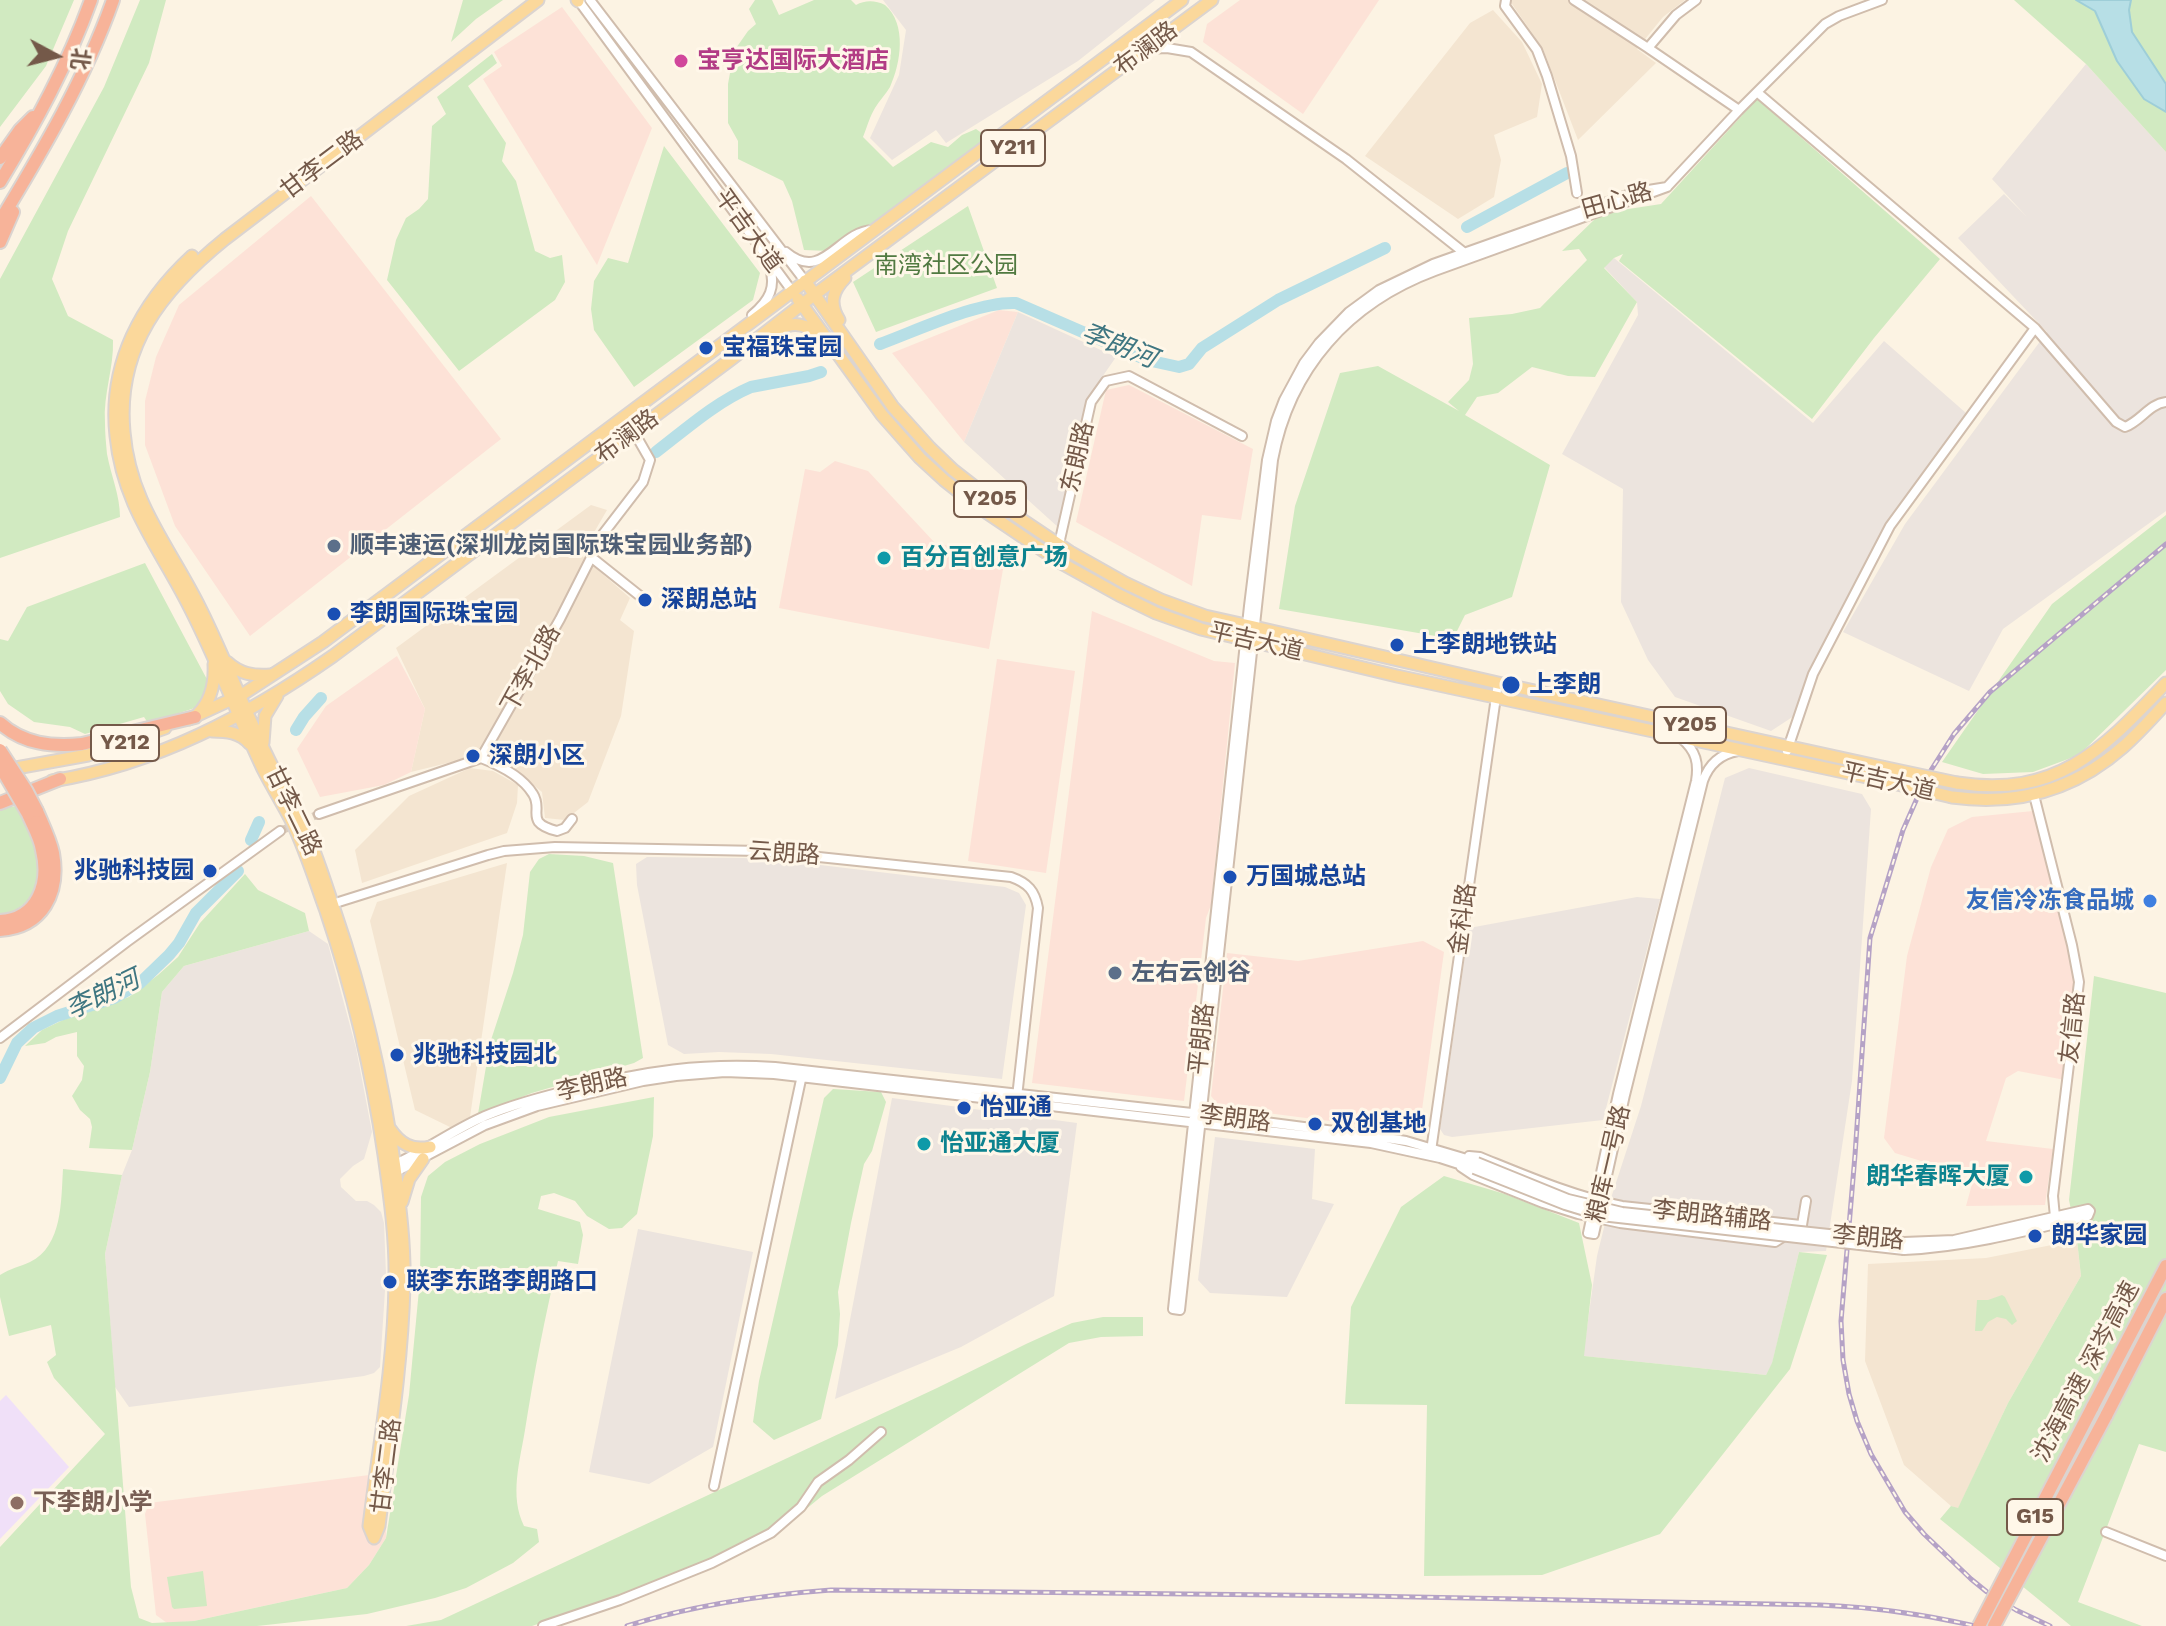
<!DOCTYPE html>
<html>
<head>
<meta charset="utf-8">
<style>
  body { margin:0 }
  #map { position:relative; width:2166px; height:1626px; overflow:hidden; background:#fcf3e3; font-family:"Work Sans","Noto Sans SC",sans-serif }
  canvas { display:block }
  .north { position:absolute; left:16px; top:16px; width:80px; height:80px; -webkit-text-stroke:6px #fff7e9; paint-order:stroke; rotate:97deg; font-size:22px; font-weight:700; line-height:32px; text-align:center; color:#745949 }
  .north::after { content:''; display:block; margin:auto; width:28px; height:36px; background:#745949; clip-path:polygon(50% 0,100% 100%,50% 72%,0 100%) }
</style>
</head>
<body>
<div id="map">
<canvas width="2166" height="1626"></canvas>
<div class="north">北</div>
</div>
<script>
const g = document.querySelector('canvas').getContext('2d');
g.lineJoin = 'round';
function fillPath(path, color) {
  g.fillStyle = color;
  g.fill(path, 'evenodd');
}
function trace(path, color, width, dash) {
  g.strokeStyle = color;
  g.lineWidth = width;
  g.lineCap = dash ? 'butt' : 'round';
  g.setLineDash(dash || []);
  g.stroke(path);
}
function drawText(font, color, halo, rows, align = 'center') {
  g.font = font + ' "Work Sans","Noto Sans SC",sans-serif';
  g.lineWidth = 6;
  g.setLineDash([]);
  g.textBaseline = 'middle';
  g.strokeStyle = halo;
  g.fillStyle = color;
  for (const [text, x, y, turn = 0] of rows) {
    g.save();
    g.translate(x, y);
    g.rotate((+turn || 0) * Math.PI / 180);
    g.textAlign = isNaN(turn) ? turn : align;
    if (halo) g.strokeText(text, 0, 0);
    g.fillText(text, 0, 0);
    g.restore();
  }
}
fillPath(new Path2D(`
  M1506,0H1685L1663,17L1637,49L1656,63L1578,140L1543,49L1512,4Z
  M1493,10L1522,42L1542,84L1537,117L1494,135L1501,160L1494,197L1458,219L1365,156L1470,23Z
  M591,505L607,510L581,555L630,598L620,620L634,631L621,716L588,802L565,820L545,818L542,792L492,752L411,772L425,709L396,648Z
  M470,768L493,771L518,785L517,803L507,833L362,883L355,850L409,796Z
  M507,863L470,1117L452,1128L415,1110L370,921L377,902Z
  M2077,1240L2081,1276L2008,1403L1958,1509L1951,1506L1904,1465L1865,1361L1868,1264L1986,1258Z`), '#f4e5d1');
fillPath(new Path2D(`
  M1240,0H1379L1303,114L1203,42L1207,24Z
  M562,7L652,128L597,265L483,79L502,66L494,52Z
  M311,196L501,439L250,636L175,526L145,445V401L156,357L179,305Z
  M999,310L1018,312L964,442L892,353Z
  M1129,385L1253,449L1241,520L1202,515L1192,586L1076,522L1106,390Z
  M835,461L868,471L935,543L1005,558L989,649L779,608L805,469L820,472Z
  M1092,611L1214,661L1235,663L1211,905L1206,918L1184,1101L1032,1083Z
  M397,656L425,709L411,772L384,785L320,797L297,749L326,706Z
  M997,659L1075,671L1046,873L968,861Z
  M2033,811L2038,813L2079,983L2065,1080L2018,1071L2006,1078L1986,1141L2053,1149L2045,1205L1966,1206L1974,1177L1895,1153L1884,1138L1907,956L1931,867L1948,829L1972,817Z
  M1423,941L1444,952L1420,1124L1408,1131L1220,1107L1211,1096L1227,953L1298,961Z
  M385,1473L386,1538L369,1565L347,1588L194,1621L167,1623L156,1615L145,1514L149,1503Z`), '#fde2d7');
fillPath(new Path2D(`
  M883,0H1155L1078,61L946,143L936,130L892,160L870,138L899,75L906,30Z
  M2086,64L2166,152V511L2003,629L1969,691L1843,632L1905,524L2047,332L1958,238L2004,194L2027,217L1992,179Z
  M1614,258L1813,423L1884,341L1966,413L1880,534L1818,657L1794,716L1771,731L1675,697L1648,660L1621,602L1623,489L1562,454L1638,315L1637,302L1604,267Z
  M1018,312L1116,357L1089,396L1059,528L964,442Z
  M1749,768L1862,794L1871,809L1852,1081L1826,1251L1799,1252L1772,1364L1766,1375L1583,1356L1597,1256L1612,1195L1641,1106L1725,778Z
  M647,857L744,858L795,862L1005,887L1019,893L1026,905L1002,1079L771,1054L719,1052L684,1054L668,1045L637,885L636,864Z
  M1637,897L1660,899L1603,1120L1452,1137L1444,1135L1440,1129L1469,928Z
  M309,931L328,944L356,1048L372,1132L364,1159L353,1166L340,1179L341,1187L356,1201H367L374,1205L381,1212L384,1223L386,1275L380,1367L374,1373L364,1376L129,1407L115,1387L105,1254L122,1175L132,1150L150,1072L162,992L184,966Z
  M892,1098L1077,1123L1054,1296L961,1347L835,1399Z
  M1215,1137L1315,1149L1312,1199L1334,1204L1287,1297L1210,1293L1198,1280Z
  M638,1229L753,1252L713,1447L649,1484L589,1472Z`), '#ece4de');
fillPath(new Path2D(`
  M6,1395L69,1467L0,1539V1401Z`), '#f0e0f8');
fillPath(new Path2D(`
  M0,0H74L46,66L0,127Z
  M140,0H166L149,63L68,231L52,279L68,316L113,340C114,368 103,394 105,423C105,433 106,444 107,454C111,476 120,495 120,517L0,558V279L104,87Z
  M463,0H503L476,19L451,42Z
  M755,0H772L779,15L814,0H851L856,5C865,0 875,0 885,5C907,24 901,63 890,87C886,94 879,101 875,108C870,116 867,127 863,137L893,167L931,142L948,147L962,135L976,129L990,139L844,248L829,251L804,250L792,201L783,181L738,159V141L728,123V84L734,51L748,31L756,24L749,9Z
  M2014,0H2166V152L2086,64Z
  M492,54L497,63L468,86L506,143L502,161L516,181L535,251L550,258L562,255L565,282L555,300L459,371L387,280L396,240L406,218L419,209L428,199L432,126L446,114L437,97Z
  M1757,99L1940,259L1874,338L1812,419L1619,261L1623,254L1614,258L1604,268L1637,302L1595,377L1568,376L1532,367L1498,393L1477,397L1465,415L1550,465L1512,597L1465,615L1453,639L1279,609L1295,506L1340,373L1378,366L1459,411L1448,402L1469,380L1473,364L1469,318L1512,314L1540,308L1587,260L1579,249L1562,251L1597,217L1622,210L1661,204Z
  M664,146L760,273L753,300L634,387L594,330L591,309L594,281L608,258L628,263Z
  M968,206L997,288L876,332L853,282Z
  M2166,515V670L2079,755L2033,772L1983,774L1942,762L2052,604Z
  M145,563L210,685L198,707L148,723L144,717L85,734L70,727L34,722L8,704L0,691V639L8,641L27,607Z
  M17,806C41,841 55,903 0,916V808Z
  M549,854L584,856L613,863L643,1058L634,1063L532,1093L478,1114L490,1043L513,973L523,935L530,872L539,859Z
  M245,874L258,890L305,913L309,931L184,966L162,992L150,1072L132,1150L89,1148L92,1127L90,1119L80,1110L72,1096L82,1080L84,1066L77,1056V1032L56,1037L45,1043L25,1046L42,1030L63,1020L129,997L158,975L178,957L200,923Z
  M2094,976L2166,993V1452L2139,1444L2078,1602L2142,1626H2071L1940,1519L1951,1506L1958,1508L2008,1403L2081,1276L2077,1240L2069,1200Z
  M833,1089L881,1092L886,1102L872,1151L864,1164L851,1223L838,1292L840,1314L838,1345L821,1419L774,1440L753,1422L759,1381L824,1098Z
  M654,1097L653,1136L637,1214L622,1228L609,1229L587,1216L575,1201L554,1193L541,1196L538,1209L580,1222L583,1235L578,1264L558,1261C545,1317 534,1372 525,1430C520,1461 509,1496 524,1526L537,1529L539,1542L513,1563L466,1588L435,1598L367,1614L257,1626H0V1547L105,1434L54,1378L47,1362L56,1355L51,1325L9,1336L0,1297V1275C11,1268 19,1267 30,1262C63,1246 61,1200 63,1169L122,1175L105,1254L131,1587L139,1618L152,1623L194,1621L347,1588L369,1565L386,1538L409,1395L420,1279L421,1197L428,1176L445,1162L480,1144L549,1117Z
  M1444,1176L1505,1194L1579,1223L1592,1285L1584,1356L1766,1375L1772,1363L1799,1252L1827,1255L1790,1369L1660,1534L1542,1575L1424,1576L1427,1405L1345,1404L1351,1307L1401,1207Z
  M2002,1295L2005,1297L2017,1321L2012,1325L2006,1319L1997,1317L1988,1322L1982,1331H1975L1977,1300H1988Z
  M1103,1317H1143V1336L1101,1337L1069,1343L822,1496L789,1523L703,1563L619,1596L532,1626H406L441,1620L937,1388L1026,1344L1072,1323Z
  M203,1571L207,1606L174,1609L172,1607L167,1577Z`), '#d1eac1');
const water = new Path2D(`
  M2076,0H2131L2129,10L2132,32L2166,84V112L2144,99L2117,61L2095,11Z`);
fillPath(water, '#b7dfe6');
trace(water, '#9eced8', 2);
trace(new Path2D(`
  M1467,227L1567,173
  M880,344C918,330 979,301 1016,303L1147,360L1179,367L1189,364L1202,348L1278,300L1385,248
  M656,452C686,429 716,402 751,387L809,376L821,372
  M296,730L304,717L321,698
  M251,840L259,822
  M0,1078L17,1043L33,1028L57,1016L114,998L140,983L169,955L179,943L196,913L238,871`), '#b7dfe6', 12);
trace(new Path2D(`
  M280,831L319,814`), '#daccbc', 8, [8, 4]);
const minor = new Path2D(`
  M578,0L792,291
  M590,0L805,281
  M1506,0L1505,6L1537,50L1547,76L1571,156L1577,193
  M1574,0L1648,48L1676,15L1696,0
  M1648,48L1739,110
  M1148,49L1167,48L1191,52L1346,159L1467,255
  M1758,93L2035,328L2116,422L2125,427C2141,421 2149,404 2166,402
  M1667,187L1636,192L1433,264L1379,290L1349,312L1319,343L1304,363L1284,400L1276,421L1267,460L1249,606L1173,1309L1180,1310L1273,460C1290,368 1349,303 1435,271L1667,187L1739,110L1825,24L1839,16L1882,0
  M786,252C823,283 838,232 872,230
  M752,315C769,301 777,287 769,265
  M1059,544L1091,402L1106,381L1129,376L1242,436
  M591,557L640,596
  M1787,751L1813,674L1890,526L2035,328
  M481,758C499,765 522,776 533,794C544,811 523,822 557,831L565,828L572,819
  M2034,795L2072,945L2079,982L2053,1196L2055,1217
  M319,814L481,758L560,619L603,534L643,482L650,460L634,432
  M329,905L488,855L504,851L555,847L761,851L1011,877C1028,883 1035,891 1038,908L1017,1097
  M0,1038L128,941L280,831
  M1431,1151L1498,683
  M1469,1156L1480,1157C1527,1176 1573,1196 1622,1206L1801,1225
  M393,1165C425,1151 453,1130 485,1116C514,1104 544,1096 574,1089C643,1071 703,1062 775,1067L1219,1116L1373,1136L1406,1141L1477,1162
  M1461,1167L1473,1175L1543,1203L1578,1214L1620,1223L1775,1242L1802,1225
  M392,1174L485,1125L537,1106L643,1081L676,1076L725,1072L774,1074L1371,1143L1440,1158L1474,1169
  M1802,1225L1806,1201
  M1594,1234L1588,1233L1618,1094L1696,781C1699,763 1696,751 1682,739
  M1594,1234L1625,1095L1703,781C1709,764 1720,754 1738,751
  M1904,1250C1967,1247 2027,1231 2088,1216L2090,1211L2088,1209L1954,1240L1904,1242
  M714,1486L802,1075
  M2106,1532L2166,1556
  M543,1626L620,1600L712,1563L771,1533L801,1507L818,1482L849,1460L881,1432`);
const major = new Path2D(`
  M577,0L578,1
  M192,256C141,303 108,364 116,436C123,506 160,548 190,608C217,661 238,716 263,769C272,787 283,804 292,822C306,851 315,881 326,911C353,991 372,1072 384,1155C390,1197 396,1240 395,1283C394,1364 379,1445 369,1526L374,1538
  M805,281L893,407L930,448L953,470L985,495L1070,552L1125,583L1161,600L1205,616L1250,626L1498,683L1882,767
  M798,299L882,415L920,458L944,480L977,506L1063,564L1119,595L1156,613L1201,629L1397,676L1876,779
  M839,320C829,304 832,291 845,278
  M778,331C792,320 807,324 819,336
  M227,662C240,674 253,676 270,675
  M198,714C211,701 215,683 214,664
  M189,719L243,694L323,642L1182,0
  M212,731C226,731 240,732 250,744
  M263,743L265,716L277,696
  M5,770L88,755L165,728
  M52,781C157,764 247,716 333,656L730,360L814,295L1212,0
  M1957,783C2058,798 2102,750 2166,683
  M1952,797C2017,806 2073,791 2123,747C2138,734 2152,718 2166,703
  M390,1129C400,1144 412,1151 430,1147
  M402,1202L409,1179L423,1159
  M374,1538L379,1526C389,1446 402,1366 404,1285C405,1246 400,1207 395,1168C383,1080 364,996 335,912C324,879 314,846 299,815C290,798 280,783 272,766C246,715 226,660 200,608C170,547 130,504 124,432C116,347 162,290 225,239L538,0`);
const highway = new Path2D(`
  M0,158L20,130L33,117
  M0,182C35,124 68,64 91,0
  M0,221C43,150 85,79 113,0
  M0,242L13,212
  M0,723C23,744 52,747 82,744L195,717
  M0,803L60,779
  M0,921C38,919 50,883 42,850C40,837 33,826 28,814
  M0,930C43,927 60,893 53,853C50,839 43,825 37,811
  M2092,1408L2166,1266
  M2106,1416L2166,1299`);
trace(minor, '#d0bdad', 12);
trace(major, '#dbd4d0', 15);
trace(highway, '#dbd4d0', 16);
trace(minor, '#fff', 8);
trace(major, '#fbd89b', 11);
trace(highway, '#f7b399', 12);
const rail = new Path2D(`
  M627,1626C693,1605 762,1595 831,1590L1365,1596L1820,1605C1873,1607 1923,1614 1975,1626
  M2050,1626L2016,1610L1987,1592L1971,1579L1924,1534L1905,1512L1871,1454L1857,1421L1849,1394L1843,1360L1841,1321L1855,1155L1870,938L1903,830L1926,778L1954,734L1990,692L2166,544`);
trace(rail, '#b5a2c6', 5);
trace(rail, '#fff7e9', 2, [6]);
const minorBridge = new Path2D(`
  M1477,1162L1568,1199L1622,1212L1904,1242
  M1474,1169L1565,1205L1601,1216L1904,1250`);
const majorBridge = new Path2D(`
  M1882,767L1957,783
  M1876,779L1952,797`);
const highwayBridge = new Path2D(`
  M0,750L26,790L37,811
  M0,766L28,814
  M1979,1626L2092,1408
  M1994,1626L2106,1416`);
trace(minorBridge, '#d0bdad', 12, []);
trace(majorBridge, '#dbd4d0', 15, []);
trace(highwayBridge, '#dbd4d0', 16, []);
trace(minorBridge, '#fff', 8);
trace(majorBridge, '#fbd89b', 11);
trace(highwayBridge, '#f7b399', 12);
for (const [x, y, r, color] of [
  [681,61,8,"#d1479c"],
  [706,348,8,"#1a4fb4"],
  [334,546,8,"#5c6f8a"],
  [884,558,8,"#0f9aa8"],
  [645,600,8,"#1a4fb4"],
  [334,614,8,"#1a4fb4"],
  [1397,645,8,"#1a4fb4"],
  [1511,685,10,"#1a4fb4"],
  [473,756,8,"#1a4fb4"],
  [210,871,8,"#1a4fb4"],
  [1230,877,8,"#1a4fb4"],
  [2150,901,8,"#3f7fe0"],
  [1115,973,8,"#5c6f8a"],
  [397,1055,8,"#1a4fb4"],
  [964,1108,8,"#1a4fb4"],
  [1315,1124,8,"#1a4fb4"],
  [924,1144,8,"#0f9aa8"],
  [2026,1177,8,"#0f9aa8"],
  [2035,1236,8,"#1a4fb4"],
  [390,1282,8,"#1a4fb4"],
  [17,1503,8,"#8d6e63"]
]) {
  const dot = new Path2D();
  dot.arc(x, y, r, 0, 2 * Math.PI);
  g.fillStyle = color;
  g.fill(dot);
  trace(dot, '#fff7e9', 3);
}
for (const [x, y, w] of [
  [1013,148,64],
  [990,499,72],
  [1690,725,72],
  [125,743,68],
  [2035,1517,56]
]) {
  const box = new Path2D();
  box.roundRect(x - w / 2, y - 18, w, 36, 6);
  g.fillStyle = '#fff7e9';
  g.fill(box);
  trace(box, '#745949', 2);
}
drawText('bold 22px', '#745949', null, [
  ["Y211",1013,148],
  ["Y205",990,499],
  ["Y205",1690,725],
  ["Y212",125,743],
  ["G15",2035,1517]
]);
drawText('24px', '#745949', '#fff7e9', [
  ["布澜路",1146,49,-37],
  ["甘李二路",322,165,-37],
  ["田心路",1617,201,-16],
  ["平吉大道",748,231,54],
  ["布澜路",627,437,-37],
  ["东朗路",1078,457,-77],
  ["平吉大道",1256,642,13],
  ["下李北路",531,669,-61],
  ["平吉大道",1888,782,13],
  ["甘李二路",293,811,64],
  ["云朗路",784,854,4],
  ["金科路",1463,919,-82],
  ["友信路",2073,1028,-84],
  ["平朗路",1202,1039,-84],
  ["李朗路",592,1085,-13],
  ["李朗路",1235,1119,7],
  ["粮库一号路",1609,1164,-77],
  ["李朗路辅路",1712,1216,6],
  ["李朗路",1868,1238,5],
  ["沈海高速 深岑高速",2086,1372,-62],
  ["甘李二路",387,1466,-83]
]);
drawText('bold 24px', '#b23c85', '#fff7e9', [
  ["宝亨达国际大酒店",697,61]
], 'left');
drawText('24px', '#517a41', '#fff7e9', [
  ["南湾社区公园",946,266]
]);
drawText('bold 24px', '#164399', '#fff7e9', [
  ["宝福珠宝园",722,348],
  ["深朗总站",661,600],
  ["李朗国际珠宝园",350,614],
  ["上李朗地铁站",1413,645],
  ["上李朗",1529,685],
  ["深朗小区",489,756],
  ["兆驰科技园",194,871,"right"],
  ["万国城总站",1246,877],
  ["兆驰科技园北",413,1055],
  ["怡亚通",980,1108],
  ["双创基地",1331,1124],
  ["朗华家园",2051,1236],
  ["联李东路李朗路口",406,1282]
], 'left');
drawText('bold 24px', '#4e5e75', '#fff7e9', [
  ["顺丰速运(深圳龙岗国际珠宝园业务部)",350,546],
  ["左右云创谷",1131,973]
], 'left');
drawText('bold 24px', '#0d838f', '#fff7e9', [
  ["百分百创意广场",900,558],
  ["怡亚通大厦",940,1144],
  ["朗华春晖大厦",2010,1177,"right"]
], 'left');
drawText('bold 24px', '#366cbe', '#fff7e9', [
  ["友信冷冻食品城",2134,901]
], 'right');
drawText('bold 24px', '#785e54', '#fff7e9', [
  ["下李朗小学",33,1503]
], 'left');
drawText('italic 26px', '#3f7681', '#fff7e9', [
  ["李朗河",1119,346,22],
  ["李朗河",103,995,-26]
]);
</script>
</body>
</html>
